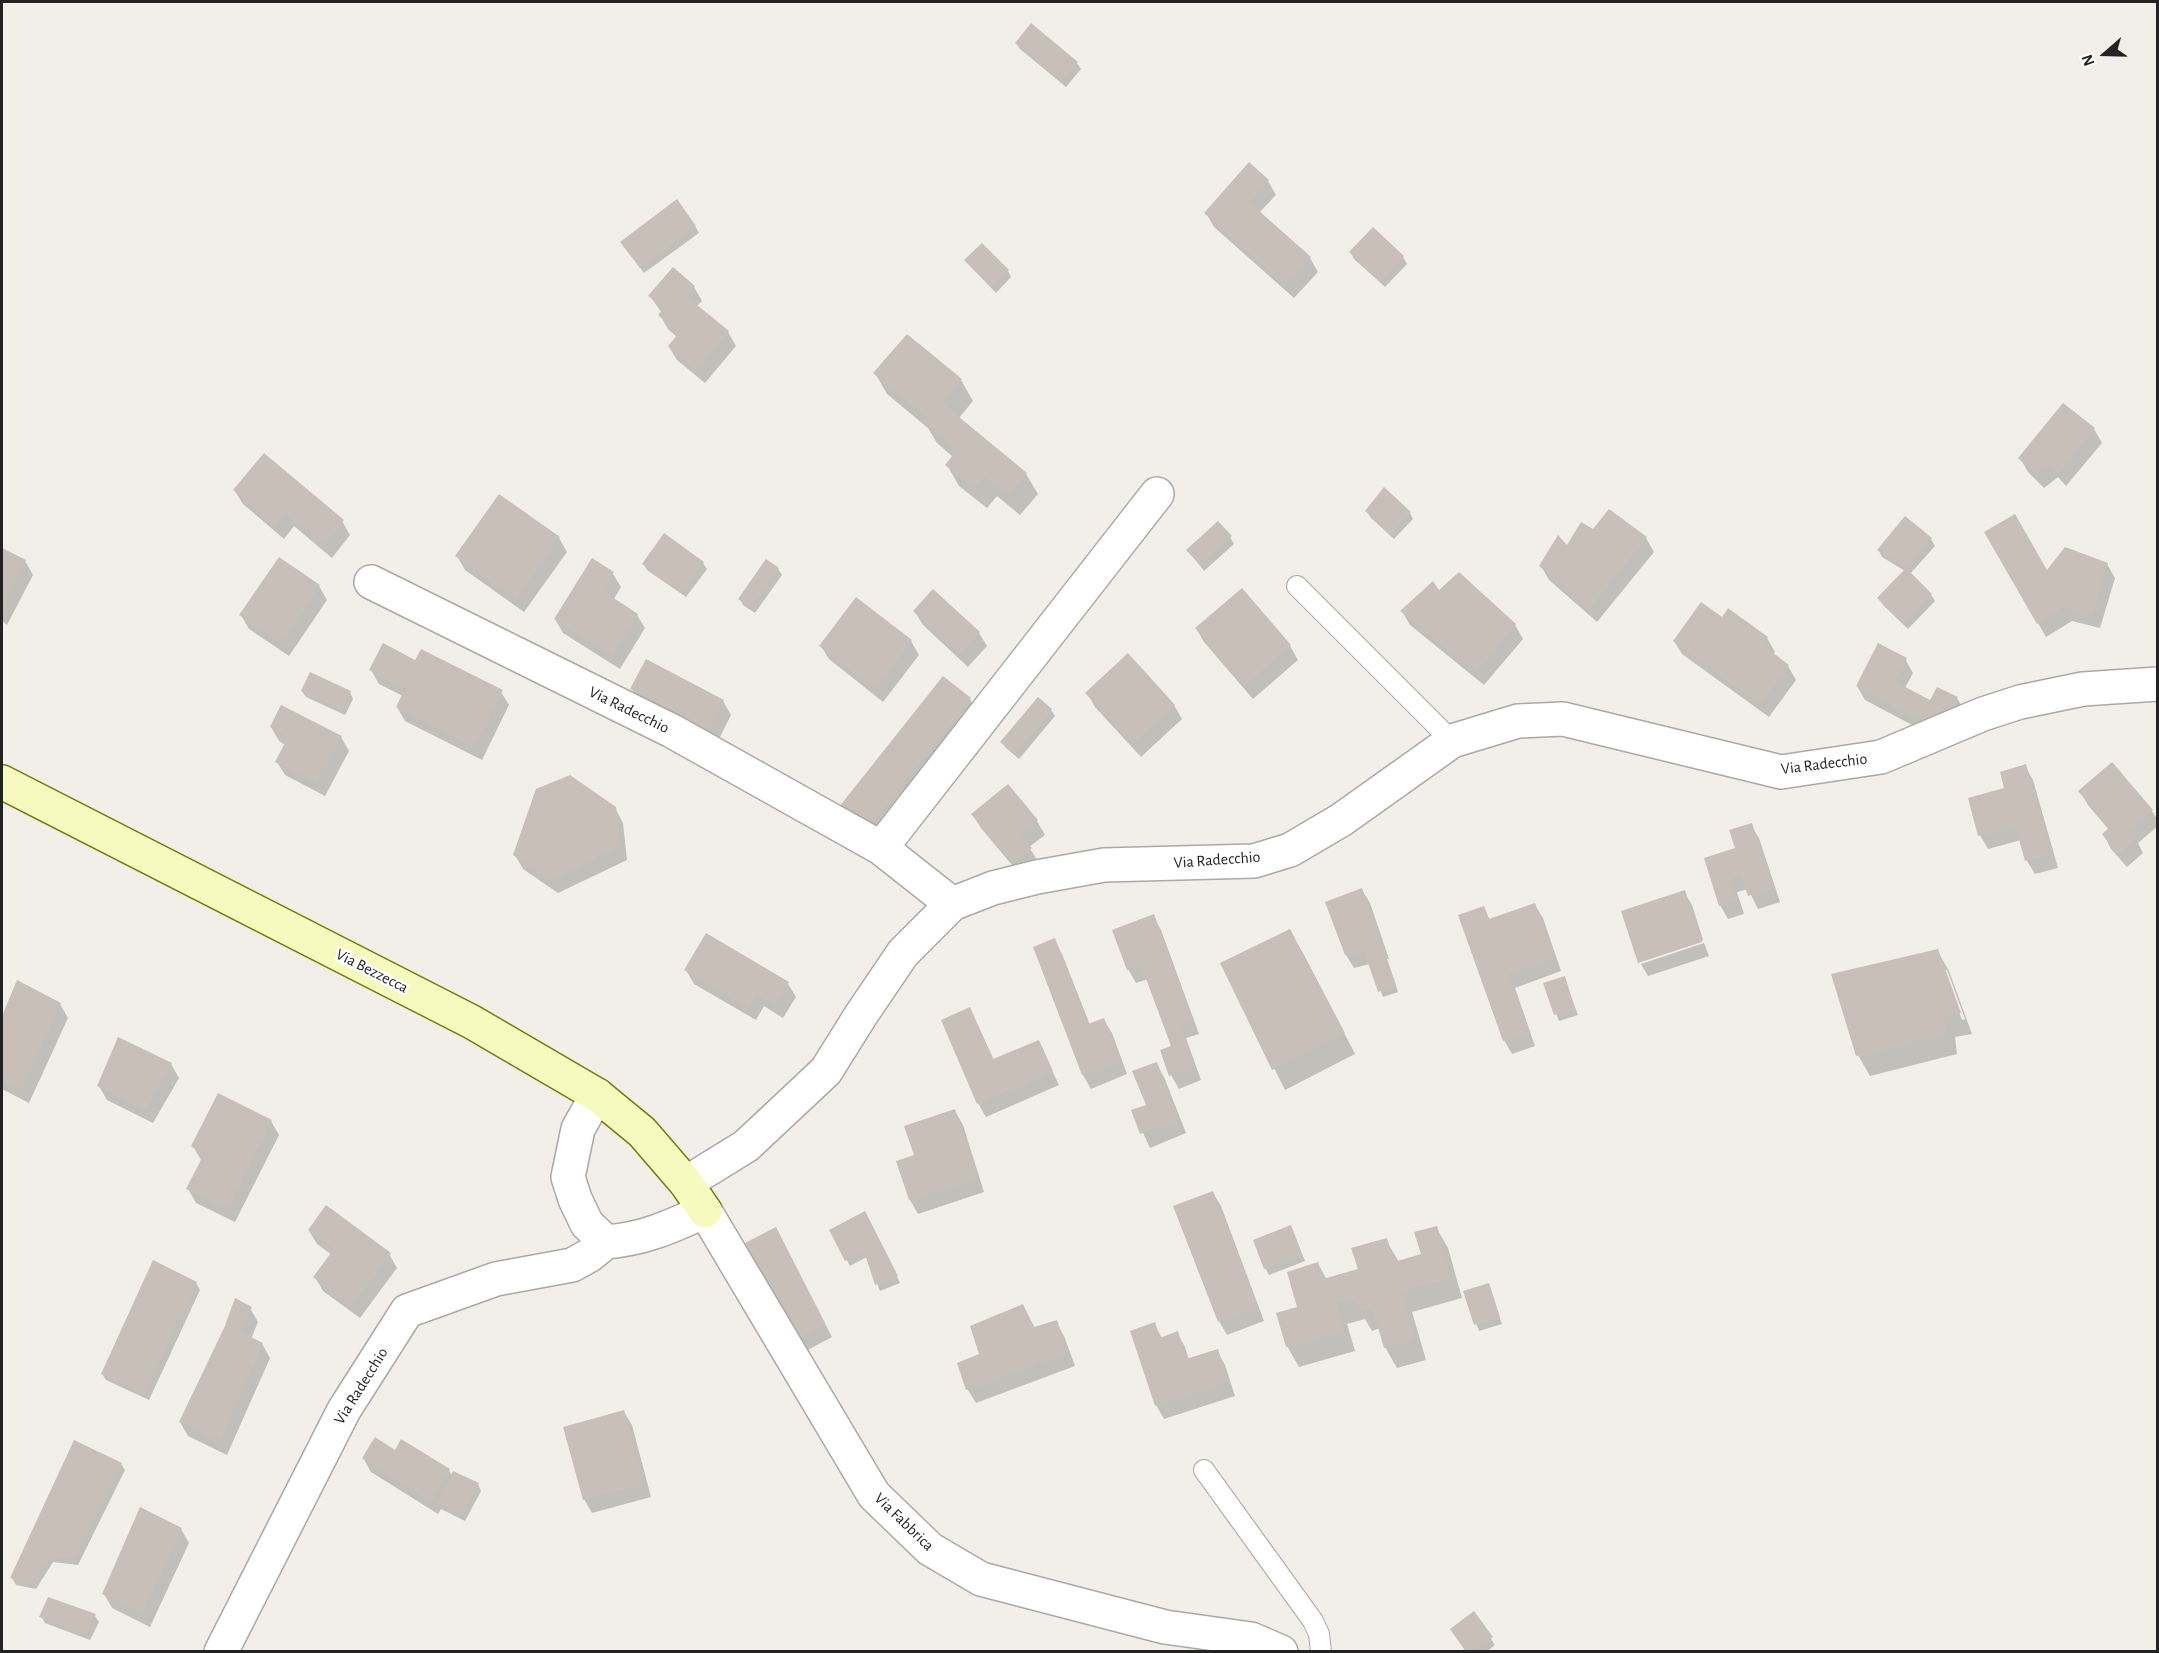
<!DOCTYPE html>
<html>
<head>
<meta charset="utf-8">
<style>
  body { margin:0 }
  #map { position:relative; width:2159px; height:1653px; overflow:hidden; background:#f2efe9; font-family:"Alegreya Sans",sans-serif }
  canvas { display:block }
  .frame { position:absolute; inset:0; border:3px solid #222; pointer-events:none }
  .north { position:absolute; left:2075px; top:24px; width:60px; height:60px; -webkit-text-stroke:4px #fff; paint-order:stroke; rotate:250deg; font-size:16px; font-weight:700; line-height:24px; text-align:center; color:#222 }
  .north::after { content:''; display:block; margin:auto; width:21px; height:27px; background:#222; clip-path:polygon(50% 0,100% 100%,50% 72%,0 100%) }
</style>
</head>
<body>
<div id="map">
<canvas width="2159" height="1653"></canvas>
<div class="frame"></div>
<div class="north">N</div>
</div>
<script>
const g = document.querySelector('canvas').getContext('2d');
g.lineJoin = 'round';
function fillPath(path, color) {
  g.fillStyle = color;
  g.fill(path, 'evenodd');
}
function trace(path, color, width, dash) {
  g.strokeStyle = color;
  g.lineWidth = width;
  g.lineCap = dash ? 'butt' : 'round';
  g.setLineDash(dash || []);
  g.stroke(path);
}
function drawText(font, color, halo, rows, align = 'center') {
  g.font = font + ' "Alegreya Sans",sans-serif';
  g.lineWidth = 5;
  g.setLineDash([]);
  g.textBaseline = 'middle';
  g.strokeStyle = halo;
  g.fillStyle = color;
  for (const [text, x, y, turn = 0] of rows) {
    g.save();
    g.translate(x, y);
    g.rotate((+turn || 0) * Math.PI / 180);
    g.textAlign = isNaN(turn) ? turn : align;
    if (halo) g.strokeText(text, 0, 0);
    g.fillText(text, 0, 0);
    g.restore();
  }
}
fillPath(new Path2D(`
  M1031,25L1077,63L1081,69L1066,87L1020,49L1016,43Z
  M1268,181L1276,195L1259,213L1310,258L1318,272L1294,298L1214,227L1206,213Z
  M695,226L699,233L644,273L626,248Z
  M1373,229L1403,257L1407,264L1385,287L1354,259L1351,252Z
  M966,260L1008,271L1011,277L996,293L970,266Z
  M694,287L702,301L697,306L728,332L736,346L705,383L677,360L669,347L677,337L668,329L660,315L662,313L650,296Z
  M875,373L961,380L973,401L959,418L1026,474L1038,494L1020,515L997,496L987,508L959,486L947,465L953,457L937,443L928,428L887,394Z
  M2094,429L2102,443L2066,486L2058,477L2044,488L2028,472L2020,458Z
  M235,491L342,521L350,535L332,558L294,526L284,539L243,504Z
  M1367,511L1410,513L1413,519L1394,539L1371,518Z
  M1609,511L1646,538L1654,552L1597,622L1549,580L1541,566L1593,531Z
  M1905,518L1931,539L1935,546L1910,574L1931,595L1935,601L1908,629L1883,605L1879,598L1905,571L1882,557L1879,551Z
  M1986,533L2047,573L2107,564L2115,578L2100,628L2072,621L2046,637Z
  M1230,537L1234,544L1204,571L1188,550Z
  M559,538L567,552L524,612L465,570L457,556Z
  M2,550L25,561L33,575L7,625L2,621Z
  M703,563L707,569L686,597L647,570L644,564Z
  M778,569L782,575L755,613L743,605L740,599Z
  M613,574L621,587L614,599L637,615L645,628L620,669L563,633L555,619Z
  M1459,574L1515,625L1523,639L1484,685L1410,625L1402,611L1439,592Z
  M319,586L327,600L289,656L249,629L241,615Z
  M1242,590L1290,646L1298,660L1253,699L1204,642L1196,628Z
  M915,612L979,633L987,646L968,667L923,625Z
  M1722,619L1767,638L1775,652L1773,655L1788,666L1796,680L1769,717L1682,654L1674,641Z
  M911,641L919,655L883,702L829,659L821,646Z
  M1905,659L1913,673L1905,688L1931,702L1938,689L1957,698L1965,712L1948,744L1865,700L1857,686Z
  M416,662L501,692L509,705L482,760L405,721L397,707L403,696L379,684L371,670Z
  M632,689L723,701L731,715L717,743L640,702Z
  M302,691L350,692L353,699L345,715L306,697Z
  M1087,693L1174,705L1182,719L1141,757L1095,707Z
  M970,699L978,713L872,847L837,812Z
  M1038,699L1051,710L1055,716L1019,759L1006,748L1002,742Z
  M271,727L341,737L349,751L325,796L285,775L277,762L285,745L279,741Z
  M2025,766L2033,780L2058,868L2035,874L2027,861L2021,840L1988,849L1980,835L2006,789Z
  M2080,791L2152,811L2158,821V826L2138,843L2143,853L2127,867L2111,849L2104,835L2109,830L2088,805Z
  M615,808L623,823L627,860L558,893L523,869L515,855Z
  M973,815L1037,821L1045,835L1029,847L1039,863L1022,877L981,828Z
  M1751,825L1759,838L1780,902L1758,909L1748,889L1737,892L1744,914L1728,919L1720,905L1736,849Z
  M1362,890L1370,903L1389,959H1387L1398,992L1383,997L1370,964L1354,968L1346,955Z
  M1684,892L1692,905L1703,940L1640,961V963L1623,911Z
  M1535,905L1543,918L1561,971L1515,988L1535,1046L1512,1054L1504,1040L1483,907L1490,920Z
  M1153,916L1161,930L1199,1034L1186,1038L1201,1080L1179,1089L1171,1075L1173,1047L1148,979L1136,983L1128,969Z
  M1054,940L1062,954L1090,1025L1104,1020L1112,1033L1127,1074L1091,1089L1083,1075L1035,948Z
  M1704,943L1709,956L1648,976L1641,964Z
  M1937,950L1949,971L1972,1034L1955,1037L1957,1054L1870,1076L1858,1055ZM1944,970H1947L1965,1019L1962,1020Z
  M1302,951L1355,1054L1285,1090L1222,964Z
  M686,970L788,984L796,997L783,1018L764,1006L756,1020L694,984Z
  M1564,978L1578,1015L1559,1021L1545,984Z
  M18,982L60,1004L68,1018L29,1103L2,1089V1020Z
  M970,1009L994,1060L1038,1041L1059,1085L986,1117L978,1103Z
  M171,1064L179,1078L153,1123L107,1100L99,1086Z
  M1156,1064L1164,1077L1186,1133L1150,1148L1133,1111L1148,1106Z
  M955,1111L963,1125L984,1192L918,1214L910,1200L898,1162L916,1156Z
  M271,1121L279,1135L235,1222L196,1203L188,1189L201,1160L193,1146Z
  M1213,1193L1221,1206L1264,1321L1227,1335L1219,1321Z
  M868,1220L900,1283L880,1291L867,1257L850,1266L831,1231Z
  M1291,1227L1305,1261L1269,1275L1265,1268Z
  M1436,1227L1448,1248L1462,1298L1412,1312L1426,1360L1397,1368L1385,1347L1380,1328L1372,1331L1365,1319L1347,1324L1355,1351L1299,1367L1287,1346L1299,1309L1318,1264L1327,1280L1359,1270L1386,1240L1399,1262L1423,1255Z
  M309,1231L389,1254L397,1268L360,1318L323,1291L315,1277L332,1255L317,1244Z
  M747,1243H783L832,1337L804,1352Z
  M196,1283L200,1290L149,1400L106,1380L102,1374Z
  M1488,1285L1502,1324L1479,1331L1465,1292Z
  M1023,1306L1035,1328L1056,1322L1064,1336L1075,1366L976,1403L968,1390L959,1364L981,1355Z
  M250,1308L258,1322L251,1339L262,1344L270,1358L227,1455L188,1436L180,1422Z
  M1154,1324L1162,1338L1177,1333L1185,1347L1189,1360L1217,1351L1225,1365L1235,1396L1164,1419L1156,1405Z
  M624,1412L632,1425L651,1497L592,1513L584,1499Z
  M395,1452L449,1470L452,1476L478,1484L481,1491L465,1521L441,1509L438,1514L371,1472L363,1458Z
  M121,1464L125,1470L78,1565L53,1562L36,1589L16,1585L12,1578Z
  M181,1529L189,1543L150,1627L112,1608L104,1594Z
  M1474,1613L1495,1645L1486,1652H1467Z
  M41,1616H95L99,1622L90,1640L45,1623Z`), '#0003');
fillPath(new Path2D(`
  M1031,23L1078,62L1062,81L1015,43Z
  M1249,162L1269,180L1249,202L1311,257L1285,285L1204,213Z
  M677,199L696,226L640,268L620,242Z
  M1373,227L1404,256L1380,282L1349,252Z
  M982,243L1009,270L991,287L964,260Z
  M673,267L695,286L686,296L729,331L696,370L668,346L679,333L658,315L664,308L648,296Z
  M907,334L962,379L942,403L1027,473L1008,495L984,476L974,489L945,465L957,450L923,422L927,417L873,373Z
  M2063,403L2095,428L2058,473L2049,464L2036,475L2018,458Z
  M264,453L344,520L323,545L286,513L275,526L233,490Z
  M1384,487L1411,512L1390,533L1365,511Z
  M499,494L560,537L516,599L455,556Z
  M1609,509L1647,537L1589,609L1539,566L1558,535L1567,545L1581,522L1593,529Z
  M2015,514L2047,570L2065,547L2108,563L2092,615L2063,607L2037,624L1984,532Z
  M1905,516L1932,538L1906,568L1877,550Z
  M1218,521L1232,536L1200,565L1186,550Z
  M664,533L704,562L682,592L642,564Z
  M2,548L26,560L2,608Z
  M279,557L320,585L281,643L239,615Z
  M592,558L614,572L603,591L638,614L612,656L554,619Z
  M766,559L779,568L750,608L738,599Z
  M1906,568L1932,594L1903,624L1877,598Z
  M1459,572L1516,624L1476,672L1400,611L1433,581L1439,590Z
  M1242,588L1291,645L1244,686L1195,628Z
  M933,589L980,632L959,654L913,611Z
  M856,597L912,640L875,689L819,646Z
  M1701,602L1722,617L1728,608L1768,637L1763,645L1789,665L1760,704L1673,641Z
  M383,643L415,660L421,649L503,690L473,747L396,707L405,689L369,670Z
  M1878,643L1907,658L1894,681L1930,700L1937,687L1958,697L1940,731L1856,686Z
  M1128,653L1175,705L1133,744L1085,693Z
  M646,659L724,700L709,730L630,689Z
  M310,672L351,691L342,710L301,691Z
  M943,676L971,698L863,834L835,812Z
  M1038,697L1052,709L1015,754L1000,742Z
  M281,705L342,736L317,783L275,762L288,737L270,727Z
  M2112,762L2153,810L2130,829L2137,838L2118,854L2102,834L2109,828L2078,791Z
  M2026,764L2051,854L2025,861L2015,825L1978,836L1968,798L2004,788L2000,772Z
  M570,775L616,807L620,846L549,880L513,855L536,789Z
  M1008,784L1038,820L1021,835L1032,848L1013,864L971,814Z
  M1752,823L1773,888L1748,896L1741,875L1730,878L1737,900L1719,906L1704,858L1735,848L1729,830Z
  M1362,888L1396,985L1378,992L1364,951L1345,955L1325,902Z
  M1685,890L1702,942L1638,963L1621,911Z
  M1535,903L1554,957L1508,974L1529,1032L1503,1041L1458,915L1484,906L1489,919Z
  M1154,914L1192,1019L1179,1024L1195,1066L1169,1076L1160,1050L1171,1046L1141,965L1127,970L1112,930Z
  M1290,929L1345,1033L1272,1070L1220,963Z
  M706,933L789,982L775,1005L756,994L748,1008L684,970Z
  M1055,938L1088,1024L1104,1018L1121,1060L1082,1075L1033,947Z
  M1938,949L1961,1013L1944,1016L1946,1033L1856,1056L1831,974Z
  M1565,976L1575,1009L1554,1015L1543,983Z
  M17,980L61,1003L21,1090L2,1080V1016Z
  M970,1007L993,1059L1039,1040L1053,1071L977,1104L941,1020Z
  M118,1037L172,1063L145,1110L97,1086Z
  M1157,1062L1179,1119L1140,1134L1131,1110L1146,1105L1132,1071Z
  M218,1093L272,1120L227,1209L186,1189L203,1156L191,1146Z
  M955,1109L977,1178L909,1200L896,1161L914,1155L904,1126Z
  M1213,1191L1258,1306L1218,1322L1173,1206Z
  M326,1205L391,1253L351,1306L313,1277L334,1249L308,1230Z
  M865,1211L898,1276L875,1285L864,1251L845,1261L829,1230Z
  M1291,1225L1302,1254L1264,1269L1253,1240Z
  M1437,1226L1451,1277L1402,1291L1415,1339L1384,1348L1372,1307L1358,1311L1355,1298L1336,1303L1344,1330L1286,1347L1276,1313L1297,1307L1287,1272L1318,1262L1323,1279L1358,1269L1351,1248L1387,1238L1394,1262L1421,1254L1414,1232Z
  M776,1227L825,1323L795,1339L745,1243Z
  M153,1260L197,1282L145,1394L101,1374Z
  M1489,1283L1500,1317L1474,1325L1463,1291Z
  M235,1298L252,1307L240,1332L263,1343L219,1442L179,1422L224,1328Z
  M1023,1304L1034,1327L1057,1320L1068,1352L966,1390L957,1363L979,1354L970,1326Z
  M1155,1322L1160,1338L1178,1331L1186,1359L1218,1349L1228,1382L1155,1406L1130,1331Z
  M624,1410L644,1483L583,1500L563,1427Z
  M375,1437L395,1450L401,1439L450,1469L430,1501L362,1458Z
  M74,1440L122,1463L74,1559L50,1556L32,1584L10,1578Z
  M453,1471L479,1483L462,1516L437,1503Z
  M140,1507L182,1528L142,1614L102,1594Z
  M48,1597L96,1614L86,1634L39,1617Z
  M1474,1611L1493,1637L1474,1652H1466L1450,1629Z`), '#c7bfb8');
const lane = new Path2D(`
  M1297,586L1452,741
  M1204,1470L1313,1621L1319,1634L1321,1652`);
const street = new Path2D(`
  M371,582L672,731L881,848L952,904
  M881,848L1157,494
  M597,1095L578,1129L568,1177L575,1199L587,1224L606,1242C644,1239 670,1227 705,1211L874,1495L930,1549L981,1579L1165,1627L1251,1639L1281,1652
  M686,1183L746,1146L826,1071L861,1015L903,953L952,904L993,888L1037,877L1104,865L1254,861L1290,850L1341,820L1452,741L1518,721L1563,719L1781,772L1881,757L1983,714L2020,702L2083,689L2158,684
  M221,1652L344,1410L407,1311L496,1279L572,1265L590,1255L606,1242`);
const secondary = new Path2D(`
  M2,782L472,1022L597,1095L642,1132L686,1183L705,1211`);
trace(lane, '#a9a9a9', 22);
trace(street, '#a9a9a9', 36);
trace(secondary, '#707d05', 36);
trace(lane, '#fff', 20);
trace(street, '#fff', 33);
trace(secondary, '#f7fabf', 33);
drawText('16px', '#222', '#fff', [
  ["Via Radecchio",629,710,26],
  ["Via Radecchio",1824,764,-7],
  ["Via Radecchio",1217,860,-4],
  ["Via Bezzecca",372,971,27],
  ["Via Radecchio",361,1386,-58],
  ["Via Fabbrica",904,1522,44]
]);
</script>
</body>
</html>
